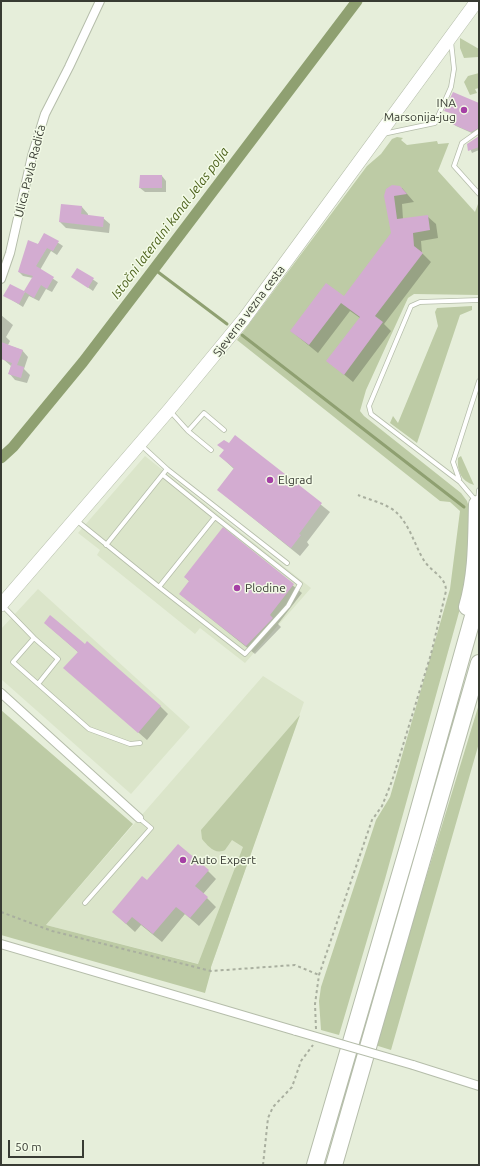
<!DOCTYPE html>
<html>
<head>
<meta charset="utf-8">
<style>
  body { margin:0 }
  #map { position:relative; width:480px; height:1166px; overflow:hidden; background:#e6eeda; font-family:Ubuntu,sans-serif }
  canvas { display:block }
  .frame { position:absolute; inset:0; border:2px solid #383b33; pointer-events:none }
  .scale { position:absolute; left:8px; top:1140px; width:76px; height:18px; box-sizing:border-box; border:2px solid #383b33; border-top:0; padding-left:5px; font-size:12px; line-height:14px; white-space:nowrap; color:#383b33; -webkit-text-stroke:3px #f3fbe7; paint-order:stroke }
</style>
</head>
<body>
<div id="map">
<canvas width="480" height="1166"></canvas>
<div class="frame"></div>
<div class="scale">50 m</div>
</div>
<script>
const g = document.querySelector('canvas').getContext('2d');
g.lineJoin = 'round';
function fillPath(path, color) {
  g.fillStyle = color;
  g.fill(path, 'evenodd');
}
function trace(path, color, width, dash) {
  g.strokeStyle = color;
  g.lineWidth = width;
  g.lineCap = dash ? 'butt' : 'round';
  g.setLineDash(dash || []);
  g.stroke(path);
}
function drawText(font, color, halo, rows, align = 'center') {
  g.font = font + ' Ubuntu,sans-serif';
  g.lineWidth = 3;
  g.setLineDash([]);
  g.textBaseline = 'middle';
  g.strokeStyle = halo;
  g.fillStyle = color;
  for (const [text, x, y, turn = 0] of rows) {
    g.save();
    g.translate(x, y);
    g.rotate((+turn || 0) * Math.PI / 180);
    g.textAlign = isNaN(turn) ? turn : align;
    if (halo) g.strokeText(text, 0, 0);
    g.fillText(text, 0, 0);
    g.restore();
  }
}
fillPath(new Path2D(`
  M145,456L311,588L245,663L200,628L195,634L97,555L100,550L78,533Z
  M38,589L190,727L131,794L1,679V629Z
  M263,676L304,702L211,967L46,925Z`), '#dbe5ca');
fillPath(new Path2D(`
  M460,38L479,49V60L478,57L464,58L460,48Z
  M479,73V88L475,89L477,93L470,95L464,82L468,76Z
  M397,137L403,138L401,140L407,145L437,141L438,144L449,143L438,171L475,212L478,204L479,205V295L414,294L408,298L366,390L360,411L364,416L461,493L467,501L471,514L466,587L385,879L339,1035L321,1030L319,1001L321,987L376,820L390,797L450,589L460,511L450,502L440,501L237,340L367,166L381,154L392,139Z
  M472,306V310L460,315L417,443L390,423L393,416L398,423L438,326L435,312L437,308Z
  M461,456L474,485C461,481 457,471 458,458Z
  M479,704V743L391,1050L375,1045Z
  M1,710L133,824L46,925L198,964L243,847L232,840L225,850C215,855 208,846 202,839L201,830L300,715L211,967V971L205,993L1,935Z`), '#bdcba5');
fillPath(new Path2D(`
  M446,110L479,112V131L474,134L456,126L453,123L456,116Z
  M479,137V150L472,153L468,144Z
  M162,176L166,181V192H145L140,188Z
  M402,188L414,202L402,204L403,219L427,216L436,224L438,238L421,241L422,253L431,262L384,324L391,331L353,382L328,361L360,318L350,311L318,353L291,331L344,298L392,233L385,196Z
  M62,205L82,207L88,214V216L103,218L110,224L109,233L66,228L60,222Z
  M45,234L63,246L57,255L51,251L40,270L58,282L52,292L46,289L39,301L29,296L23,307L4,295L24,293L33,278L23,276L19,272Z
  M78,269L98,283L93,291L73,277Z
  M1,315L13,325L6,337L10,341L8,345L22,350L28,357L24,369L30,375L27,383L15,380L9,373L11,366L2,358Z
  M235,436L330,512L307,542L309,545L300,556L218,490L234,469L220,456Z
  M223,529L302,593L278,624L281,627L255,654L180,594L190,582L185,577Z
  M45,623L160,706L168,714L147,740L73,675L78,652Z
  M208,871L216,879L203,894L216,907L199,926L185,914L162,942L141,925L135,932L113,912L147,882Z`), '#0003');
trace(new Path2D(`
  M154,269L227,324
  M242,335L464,507`), '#8fa071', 3);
trace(new Path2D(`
  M1,458L13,447L83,362L154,269L357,1`), '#8fa071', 11);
fillPath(new Path2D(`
  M453,92L479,103V128L471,132L452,124L456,115L444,111Z
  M479,136V147L468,151L467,144Z
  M140,175H162V188H139Z
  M392,185L400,186L407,194L394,196L397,219L428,215L430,230L413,233L414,246L423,253L375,316L383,322L344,375L326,361L360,317L341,303L309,345L290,331L326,283L344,296L391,233L384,196L386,189Z
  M61,204L82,206L81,214L104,217L103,227L59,222Z
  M44,233L59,241L53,251L47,248L36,266L54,277L47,289L41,285L34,298L25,292L19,304L3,296L10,284L24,291L33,276L18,272L28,240L38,244Z
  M77,268L94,278L88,288L71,277Z
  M1,342L23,350L17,365L24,367L21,378L8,374L12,363L1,359Z
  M235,435L322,503L299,534L301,535L291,548L217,490L234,468L219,456L224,450L217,445L224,440L229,443Z
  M223,527L294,584L270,615L273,618L246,646L179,594L189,581L184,577Z
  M50,615L85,644L87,641L161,706L138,733L63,668L78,652L44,623Z
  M178,844L209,870L195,886L208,897L190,918L176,907L153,934L132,917L126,924L112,912L142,876L147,880Z`), '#d3acd1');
const lane = new Path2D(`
  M479,131L462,143L454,166L479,194
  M383,134L435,123L451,87L454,69L451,41
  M170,411L188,431L211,450
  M188,431L204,413L224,430
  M167,469L287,563
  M459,479L453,462L479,381
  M476,501L460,482L371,414L369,406L411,306L420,302L479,300
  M478,501L479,490
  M76,520L159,587L215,517L163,475
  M106,545L167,469L141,445
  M159,587L245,654L288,606L300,584L215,517
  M3,606L34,638L58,659L38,684
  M34,638L13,662L89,729L130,744L140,743
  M85,903L151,828L139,818`);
const street = new Path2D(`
  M1,279L10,253L32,156L45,114L69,67L100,1
  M1,693L139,818
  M1,944L296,1031
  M413,1065L479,1086`);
const primary = new Path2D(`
  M1,605L169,410L244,319L477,1`);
const highway = new Path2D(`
  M467,607C477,573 476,539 477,504
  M315,1165L411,837L479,595
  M334,1165L479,663`);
trace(lane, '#b5bdaa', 5.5);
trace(street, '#b5bdaa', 10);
trace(primary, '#b5bdaa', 14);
trace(highway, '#b5bdaa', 18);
trace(new Path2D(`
  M1,912L52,931L211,971L295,965L319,975
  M316,1029L315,1004L319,975L372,820L382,806L392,781L431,654L446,591C446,577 433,573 425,562C415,547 411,527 397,513C388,504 370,500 358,495
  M263,1165L268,1118L273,1107L292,1087L301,1061L313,1045`), '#a9af9f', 2, [3, 3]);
trace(lane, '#fff', 4);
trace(street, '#fff', 8);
trace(primary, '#fff', 13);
trace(highway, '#fff', 16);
const streetBridge = new Path2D(`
  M296,1031L413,1065`);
trace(streetBridge, '#b5bdaa', 10, []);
trace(streetBridge, '#fff', 8);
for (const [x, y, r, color] of [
  [464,110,4,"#a540a5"],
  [270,480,4,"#a540a5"],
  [237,588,4,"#a540a5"],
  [183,860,4,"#a540a5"]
]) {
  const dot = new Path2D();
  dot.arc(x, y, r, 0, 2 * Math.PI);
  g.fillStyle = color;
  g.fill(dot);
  trace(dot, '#f3fbe7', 1.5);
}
drawText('12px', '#383b33', '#f3fbe7', [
  ["INA",456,103,"right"],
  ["Marsonija-jug",456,117,"right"],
  ["Elgrad",278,480],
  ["Plodine",245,588],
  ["Auto Expert",191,860]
], 'left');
drawText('12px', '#383b33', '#f3fbe7', [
  ["Ulica Pavla Radića",30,171,-76],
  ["Sjeverna vezna cesta",249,311,-53]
]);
drawText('italic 13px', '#4a5f19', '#f3fbe7', [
  ["Istočni lateralni kanal Jelas polja",170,223,-53]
]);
</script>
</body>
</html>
